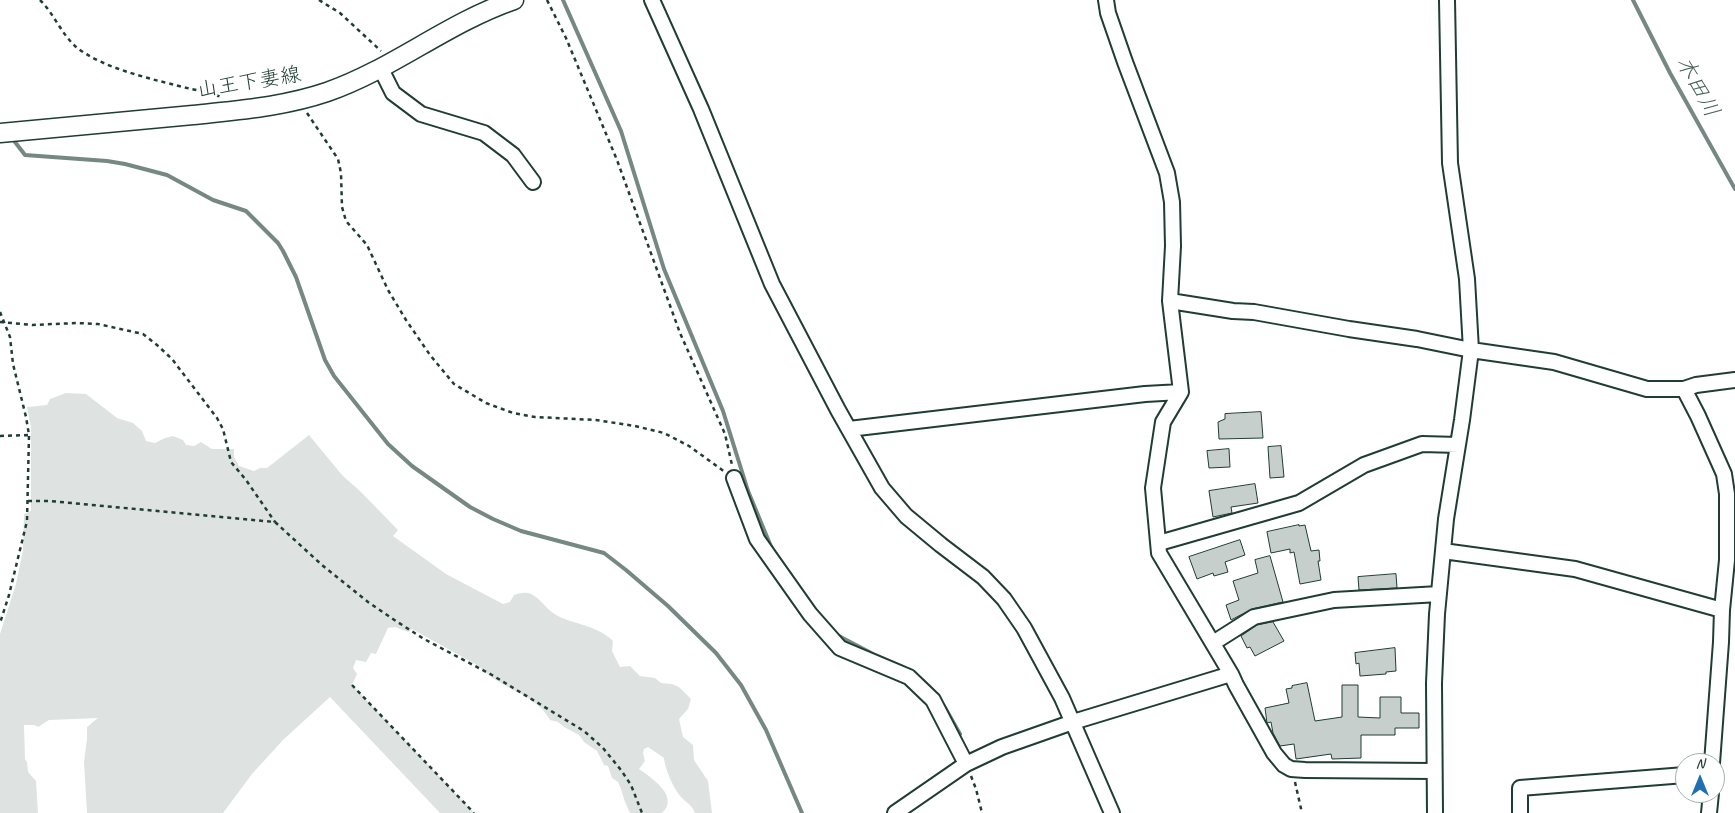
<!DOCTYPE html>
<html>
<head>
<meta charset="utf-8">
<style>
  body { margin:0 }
  #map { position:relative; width:1735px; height:813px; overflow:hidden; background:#fff; font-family:Caveat,sans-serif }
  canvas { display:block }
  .north { position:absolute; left:1675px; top:753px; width:50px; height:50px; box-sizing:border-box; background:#fff; border:1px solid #a5b1ae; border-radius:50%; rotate:0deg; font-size:14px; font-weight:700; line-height:20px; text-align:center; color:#1f3d34 }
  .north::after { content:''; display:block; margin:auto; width:18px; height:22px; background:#1f6fb2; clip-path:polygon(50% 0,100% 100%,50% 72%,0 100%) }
</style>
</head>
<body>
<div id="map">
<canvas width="1735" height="813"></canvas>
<div class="north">N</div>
</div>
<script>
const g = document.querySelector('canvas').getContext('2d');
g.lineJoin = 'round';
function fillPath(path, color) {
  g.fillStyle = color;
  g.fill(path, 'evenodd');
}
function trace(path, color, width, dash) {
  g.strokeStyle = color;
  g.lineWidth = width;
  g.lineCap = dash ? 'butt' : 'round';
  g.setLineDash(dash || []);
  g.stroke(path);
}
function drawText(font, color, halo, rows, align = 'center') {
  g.font = font + ' Caveat,"Klee One",sans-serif';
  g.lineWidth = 4.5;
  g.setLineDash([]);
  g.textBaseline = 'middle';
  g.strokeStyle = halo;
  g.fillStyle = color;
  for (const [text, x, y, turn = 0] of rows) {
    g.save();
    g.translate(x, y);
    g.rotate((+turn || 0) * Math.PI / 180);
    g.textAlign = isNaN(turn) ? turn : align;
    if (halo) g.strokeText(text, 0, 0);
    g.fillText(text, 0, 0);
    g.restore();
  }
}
fillPath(new Path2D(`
  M66,393L86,394L117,418L133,423L142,431L146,441L155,443L165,438L173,436L183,440L186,445L194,446L201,442L212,449H234V457L239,466L254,471L260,468H267L309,435L342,475L361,492L398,530L393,536L446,574L503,604L510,602L514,595C520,593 526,591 533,595C543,601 548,612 560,617C578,625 598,626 613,641L612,651L620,667L630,666L640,676L655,678L661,683L672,684L679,687L691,699L688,709L679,719L683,737L693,745L694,760L708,781L712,813H695C692,805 688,804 682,798C674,790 665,769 664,758L648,747L644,749L643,753L645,761L639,769C652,778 680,797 662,813H630L625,802L621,789L618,782L612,778L608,766L604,765L597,751L584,742L579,735L564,727L558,722L550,720C536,693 497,688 479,666L412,629L408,632L395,627L388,628L376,654L371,653L366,662L356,660L353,668L357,674L352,685L474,813H440L330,697L283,740L252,774L223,813H87L84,762L87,739V727L98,718L49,720L38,727L34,725H24L25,759L27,762L28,772L36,781L38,813H0V634L16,584L23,550L24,514L31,511V427L27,407L47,405L50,399Z`), '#dee3e2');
trace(new Path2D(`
  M563,0L621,131L664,269L723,411L748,491L772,549
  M1633,0L1670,73L1735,189
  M15,142L25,155L107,161L125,164L167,175L213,200L246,211L278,243L283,251L296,277L325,360L334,376L388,444L412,466L470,507L493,519L521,531L604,553L626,570L668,606L716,653L741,685L766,730L802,813
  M835,634L873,654L903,667
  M923,681L934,692
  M944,706L960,734`), '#758883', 4);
const building = new Path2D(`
  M1261,412L1263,438L1219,439L1218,422L1225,419V414Z
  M1281,446L1284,477L1270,478L1268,447Z
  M1229,449L1230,467L1209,468L1207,451Z
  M1255,484L1258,503L1231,507L1232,513L1213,517L1209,491Z
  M1299,525V526L1305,525L1311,551L1319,550L1320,561H1318L1321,580L1300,584L1294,552L1290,553V549L1271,553L1267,532Z
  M1240,540L1245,555L1225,562L1228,572L1214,576L1213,573L1197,579L1189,557Z
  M1270,556L1283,602L1252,609L1231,620L1226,605L1239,600L1233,581L1258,573L1255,560Z
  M1396,574L1397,588L1359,590L1358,577Z
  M1273,622L1284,641L1255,656L1250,647L1247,648L1241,636L1257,625Z
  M1395,648L1396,671L1386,672V674L1360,676L1359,663L1356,664L1355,653Z
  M1307,683L1315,721L1342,717V685H1358V717L1380,718V697H1401V713H1419V728H1395V735H1361V758L1332,759L1331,754L1296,759L1294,744L1280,746L1273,733L1271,722L1267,723L1265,708L1289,703L1286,689L1292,688V686Z`);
fillPath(building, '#c7cfcc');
trace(building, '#1f3d34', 1);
const minor = new Path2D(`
  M652,0L701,109L772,284L838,410L882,488L906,516L941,545L983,577L1004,599L1024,628L1062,698L1112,813
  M1106,0L1108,13L1125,62L1167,173L1172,202L1173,246L1170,301L1181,392L1163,422L1153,488L1159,553L1231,674L1236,685L1274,753L1284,765L1291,769L1305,770L1434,771
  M381,69L393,93L421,114L484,133L513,155L533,182
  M1170,301L1233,311L1254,312L1349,329L1417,339L1471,350L1554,362L1647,389H1684L1696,385L1735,380
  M1684,389L1698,416L1724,474L1727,494V560L1722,610L1721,642L1712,763
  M849,429L1145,394L1181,392
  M734,478L757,539L810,614L840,648L909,677L933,700L966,764
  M1159,543L1299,503L1364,465L1422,444L1458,445
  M1443,551L1575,569L1722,610
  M1213,643L1254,617L1334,600L1439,594
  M895,813L966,764L1002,747L1073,722L1231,674
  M1435,813L1434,683L1437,614L1446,519L1462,420L1471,350L1467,279L1450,163L1447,0
  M1520,813V788L1685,775
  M1709,813L1711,793`);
const major = new Path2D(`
  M0,133C64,127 128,121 193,115C238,110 283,107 327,92C393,69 447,23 514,0`);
trace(minor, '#1f3d34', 18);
trace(major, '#1f3d34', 21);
trace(new Path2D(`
  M40,0C54,14 61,33 75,46C102,69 156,80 191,89C201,91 211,93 221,97
  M319,0L340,13L381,51
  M547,0L566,38L617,160L680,333L725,434L732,465
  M307,113L338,159L341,173L342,207L346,221L367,245L388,290L406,320L430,355L454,384L486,403L513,413L535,417L596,420L635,426L664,433L689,446L725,472
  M0,312L10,337L13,364L26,417L29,435L27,521L9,595L0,623
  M0,322L33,325L76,323L98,324L143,334L157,345L172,359L217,418L223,429L231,462L246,480L275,522
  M0,436L29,435
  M28,501H50L275,522L322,565L368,602L396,621L424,639L492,675L584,731L603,748L621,770L631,785L642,813
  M352,685L474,813
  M971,776L976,789L982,813
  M1295,782L1302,813`), '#1f3d34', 2.5, [4, 4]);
trace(minor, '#fff', 14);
trace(major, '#fff', 18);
drawText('21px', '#1f3d34', '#fff', [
  ["山王下妻線",249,83,-9]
]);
drawText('italic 22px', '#4a625b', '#fff', [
  ["木田川",1697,87,61]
]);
</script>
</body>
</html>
